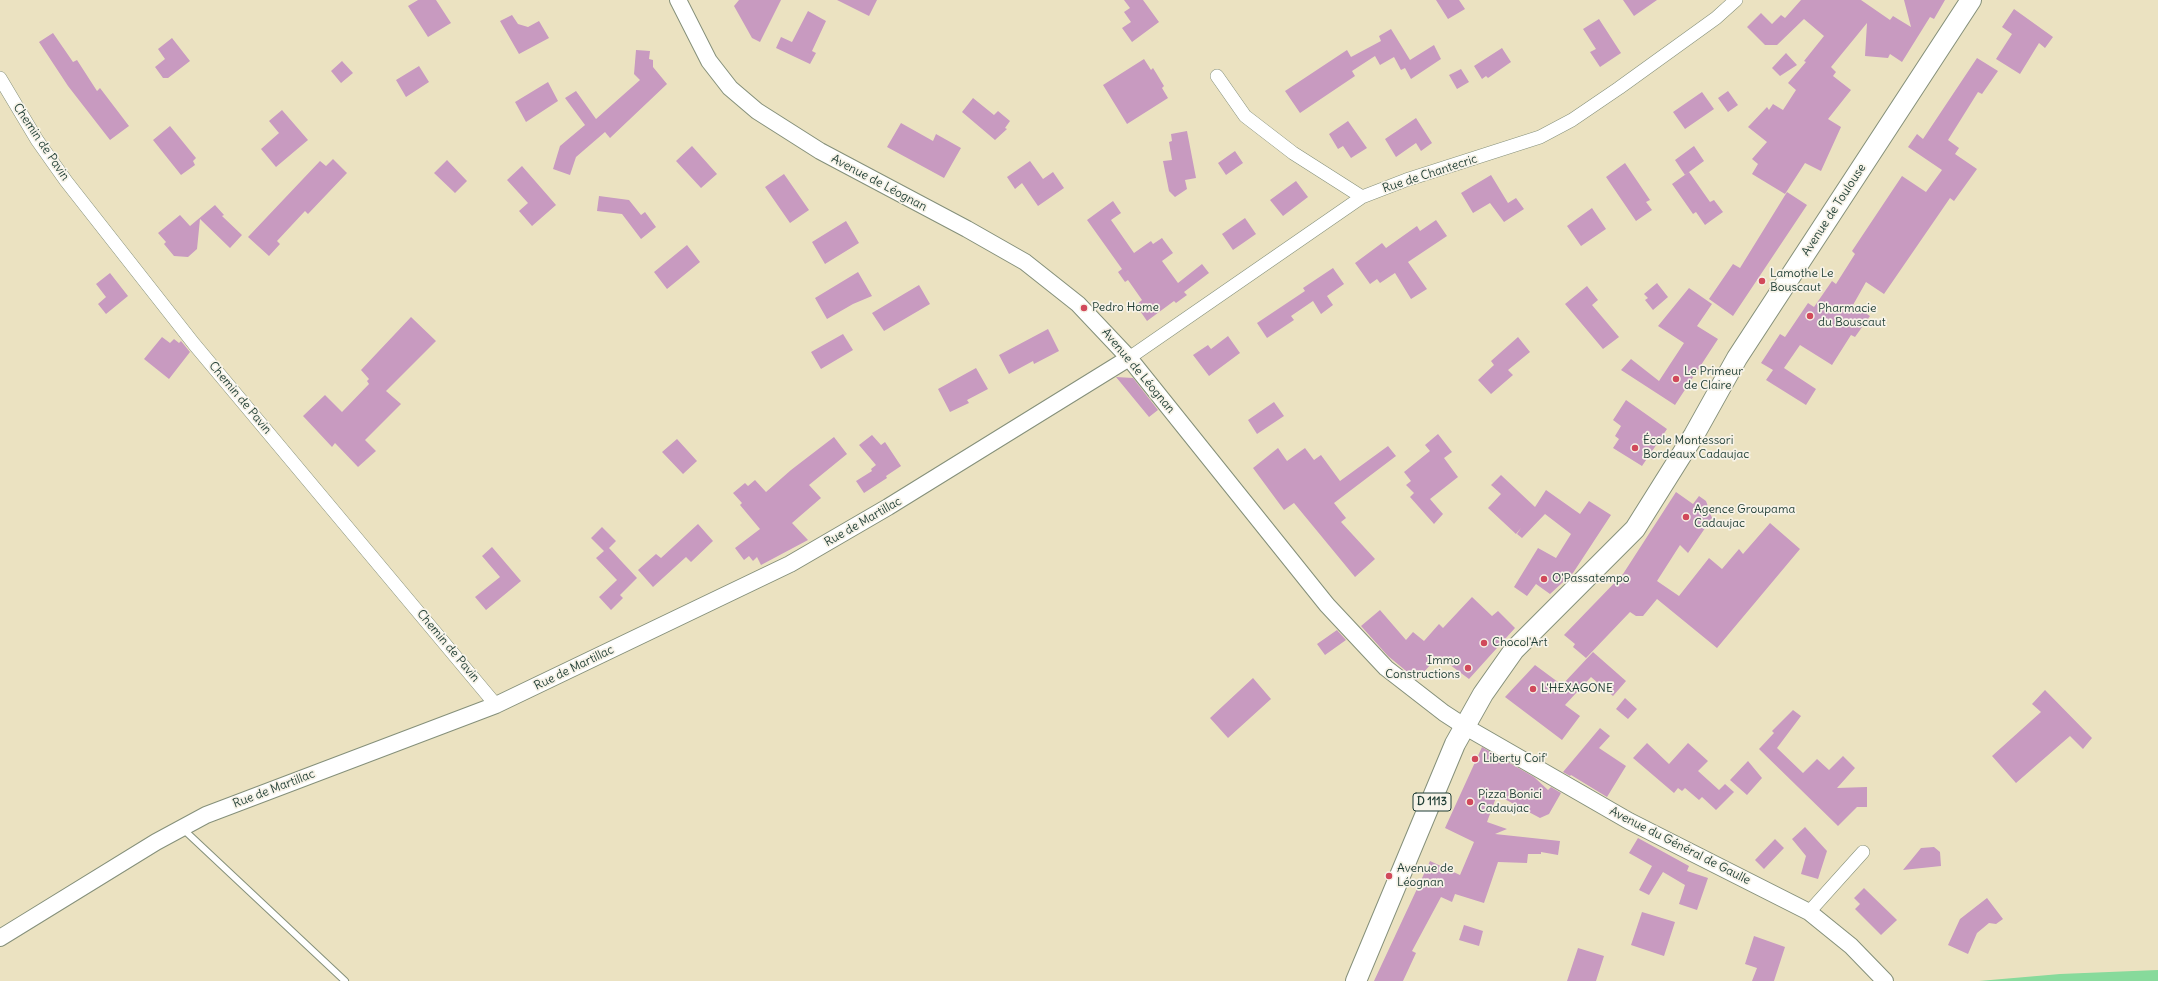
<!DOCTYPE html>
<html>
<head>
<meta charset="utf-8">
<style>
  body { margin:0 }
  canvas { display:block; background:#ebe2c1 }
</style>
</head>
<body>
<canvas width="2158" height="981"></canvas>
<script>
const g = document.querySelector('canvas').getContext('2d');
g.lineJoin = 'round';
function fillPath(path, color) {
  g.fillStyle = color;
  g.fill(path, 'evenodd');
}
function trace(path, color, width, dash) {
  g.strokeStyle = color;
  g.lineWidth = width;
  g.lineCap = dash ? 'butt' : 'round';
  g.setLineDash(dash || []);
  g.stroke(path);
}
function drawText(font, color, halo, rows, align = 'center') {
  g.font = font + ' Delius,sans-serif';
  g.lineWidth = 3.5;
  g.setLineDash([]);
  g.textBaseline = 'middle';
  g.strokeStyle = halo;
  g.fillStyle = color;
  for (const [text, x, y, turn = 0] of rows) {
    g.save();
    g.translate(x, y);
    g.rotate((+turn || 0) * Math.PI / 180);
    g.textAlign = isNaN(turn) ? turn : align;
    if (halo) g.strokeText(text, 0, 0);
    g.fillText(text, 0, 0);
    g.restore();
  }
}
fillPath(new Path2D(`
  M2158,970V981H1979L2060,974Z`), '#87da9b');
fillPath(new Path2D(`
  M418,0H436L451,23L428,37L408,6Z
  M739,0H781L760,42L752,38L734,6Z
  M837,0H877L869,16Z
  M1124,0H1143L1159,22L1132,42L1122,28L1131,22L1124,12L1130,8Z
  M1436,0H1459L1465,9L1448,19Z
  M1623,0H1657L1634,16Z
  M1801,0H1861L1890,20L1893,16L1911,27L1904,0H1945L1934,19L1930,17L1902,62L1890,54L1888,58L1865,56L1867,23L1831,67L1836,72L1833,76L1851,90L1828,119L1841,127L1821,171L1805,163L1785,194L1752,174L1758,164L1752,159L1767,142L1748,127L1767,107L1769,110L1773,104L1783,110L1796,90L1788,83L1806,62L1804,61L1824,36L1804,19L1777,45H1765L1747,27L1761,13L1772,24L1781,15L1785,18Z
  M2014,9L2053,37L2045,48L2039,43L2020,74L1996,59L2012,34L2002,27Z
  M808,11L826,21L812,51L816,53L810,64L776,48L781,37L792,42Z
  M512,15L518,24L528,27L539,21L549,38L519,54L500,21Z
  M1599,19L1621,53L1600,67L1590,52L1596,49L1583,29Z
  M1391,29L1410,60L1434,45L1441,59L1411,79L1405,68L1401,70L1394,57L1380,65L1375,56L1352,71L1355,76L1300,113L1285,91L1347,50L1351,57L1381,41L1379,36Z
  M53,33L73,62L77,60L97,91L100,88L129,126L110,140L68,86L39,42Z
  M172,38L190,61L168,78H163L155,67L165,59L158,49Z
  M1502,48L1511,62L1488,78L1486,76L1482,79L1474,66Z
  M636,50L650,51L649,59L653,60V67L667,84L610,138L605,132L576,157L570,175L553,169L560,146L585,125L565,98L576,91L596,119L640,80L634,74Z
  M1786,53L1797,65L1780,76L1772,68Z
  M1977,58L1998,71L1982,94L1978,92L1948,140L1959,148L1955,154L1977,169L1954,201L1950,198L1884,294L1866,282L1853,305L1870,316L1855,337L1851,335L1832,365L1800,345L1784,368L1816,389L1806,405L1766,380L1773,370L1761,363L1780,334L1785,337L1808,303L1814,307L1832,281L1836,284L1855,254L1852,251L1902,176L1926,192L1942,170L1908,147L1917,134L1923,139Z
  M1144,59L1151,70L1153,68L1164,86L1162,88L1168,98L1127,124L1103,85Z
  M342,61L353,73L341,83L331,71Z
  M419,66L429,82L406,97L396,80Z
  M1461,69L1469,82L1457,89L1449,75Z
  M548,82L558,101L526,122L515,102Z
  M1728,91L1738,105L1728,112L1718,98Z
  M1702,92L1714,109L1685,129L1673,112Z
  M973,98L994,115L998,111L1010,121L1005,128L1007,129L995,140L962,112Z
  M282,110L308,140L276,167L261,149L279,133L269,121Z
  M1416,118L1432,143L1421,151L1416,143L1396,157L1385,139Z
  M1348,121L1367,148L1351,158L1343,146L1338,149L1329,134Z
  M901,123L933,141L936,134L961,148L944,178L887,147Z
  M170,126L196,158L193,161L195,165L181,175L153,140Z
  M1187,131L1196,178L1185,180L1187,189L1175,197L1169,191L1163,161L1172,160L1169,142L1172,141L1171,134Z
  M692,146L717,174L701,188L676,161Z
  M1694,146L1704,161L1685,175L1675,160Z
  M1235,151L1243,163L1226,175L1218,163Z
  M333,159L347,173L308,214L305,211L277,241L280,244L269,256L248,237L320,161L326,166Z
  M447,160L467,181L455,193L434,173Z
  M1030,161L1043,179L1053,172L1064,188L1038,206L1022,183L1015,189L1007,177Z
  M1625,163L1650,200L1646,202L1652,210L1636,221L1606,177Z
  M522,166L556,205L532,226L519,211L528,203L507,180Z
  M1689,172L1710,202L1714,200L1723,212L1705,225L1696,212L1693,214L1672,184Z
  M784,174L809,210L790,223L765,187Z
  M1491,175L1508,203L1516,198L1524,209L1504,222L1490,203L1473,213L1461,193Z
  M1296,181L1308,197L1283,216L1270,200Z
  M1787,192L1807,205L1733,316L1709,299L1733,264L1740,268Z
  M599,196L629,200L641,215L645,212L656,227L641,239L622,214L597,211Z
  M1113,201L1121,213L1111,220L1134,253L1151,241L1153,244L1162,238L1173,253L1162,261L1178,283L1202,264L1209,273L1184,292L1187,295L1176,303L1174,301L1147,321L1136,305L1142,300L1128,280L1125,282L1118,272L1122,269L1087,220Z
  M215,205L224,215L222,216L242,235L230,248L200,219L197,249L188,257L174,256L164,244L166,242L158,233L180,215L190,226Z
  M1592,208L1606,229L1581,246L1567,226Z
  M1245,218L1256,234L1233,250L1222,234Z
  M1436,220L1447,236L1408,262L1427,289L1411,299L1395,273L1380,283L1377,279L1370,284L1355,263L1382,243L1386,248L1417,226L1420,231Z
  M846,221L859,243L825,264L812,242Z
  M687,245L700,262L667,289L654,272Z
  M1333,268L1344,284L1327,296L1333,305L1321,314L1313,301L1291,316L1294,320L1267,338L1257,323L1305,291L1303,288Z
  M858,272L872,296L853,304L827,319L815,298Z
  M110,273L128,296L106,314L98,304L106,297L96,284Z
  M1657,283L1668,297L1653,310L1645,300L1648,298L1644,294Z
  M919,285L930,304L884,331L872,313Z
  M1587,286L1598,300L1592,305L1619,337L1603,349L1565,304Z
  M1689,288L1712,304L1697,326L1718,339L1675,405L1621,370L1631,359L1659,381L1684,343L1658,326Z
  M411,317L436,341L386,391L401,404L365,440L376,451L358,467L335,443L332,447L303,416L325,395L342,412L369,384L367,381L369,379L361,370Z
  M1048,329L1059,351L1034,364L1033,361L1009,374L999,355Z
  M843,334L853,350L821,369L811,352Z
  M1228,336L1240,353L1209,376L1193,355L1208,345L1211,349Z
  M162,337L170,343L174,339L179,343L181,341L190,352L169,379L144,359Z
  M1518,337L1530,352L1508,370L1513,375L1491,394L1478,380L1494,365L1491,361Z
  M976,368L988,389L967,400L969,403L950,412L938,389Z
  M1116,377L1133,378L1158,410L1149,417Z
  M1626,400L1667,429L1642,466L1613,448L1619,439L1615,436L1621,426L1613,420Z
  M1274,402L1284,416L1257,434L1248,420Z
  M1438,434L1452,452L1444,458L1458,477L1430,499L1443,514L1434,524L1410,497L1414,493L1406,485L1411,481L1404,472L1430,451L1425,445Z
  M872,435L881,445L885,442L901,466L886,476L887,478L864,493L856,481L872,471L871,469L876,465L859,445Z
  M834,437L847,454L809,485L821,498L792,523L808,540L761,565L757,557L753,561L749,556L744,560L735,548L760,529L740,505L742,503L733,493L745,483L748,486L755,480L766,492L791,470Z
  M677,439L697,461L683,474L662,452Z
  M1388,446L1396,456L1334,503L1346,518L1341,522L1375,559L1355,577L1294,503L1284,510L1253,468L1278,448L1287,461L1305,448L1314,460L1321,455L1340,481Z
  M1501,475L1535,507L1546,490L1580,514L1589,501L1611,515L1573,573L1550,594L1536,584L1527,596L1514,587L1538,548L1556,558L1571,534L1545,514L1522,538L1517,534L1521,528L1516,534L1488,508L1501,494L1491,485Z
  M1676,492L1693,504L1699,496L1706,501L1712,518L1688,553L1680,545L1657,581L1679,596L1709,558L1722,569L1739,549L1743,554L1770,523L1800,549L1717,648L1657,599L1643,616H1636L1630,612L1586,658L1573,647L1575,644L1564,635L1623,574Z
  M698,524L713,541L691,562L686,557L653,587L638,570L656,554L661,558Z
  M602,527L616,541L609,548L637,578L620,595L623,598L611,610L599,597L617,580L596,558L604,551L591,538Z
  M492,547L521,581L486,610L475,597L500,577L482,556Z
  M1472,597L1492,616L1498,611L1515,628L1469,679L1438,656L1417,680L1388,656L1361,626L1380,610L1406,640L1413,632L1424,641L1439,624L1443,628Z
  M1337,630L1346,640L1325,655L1317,644Z
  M1593,652L1626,681L1613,696L1591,677L1565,705L1580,716L1562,740L1505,697L1535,665L1562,685Z
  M1253,678L1271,699L1228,738L1210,718Z
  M2045,690L2092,738L2083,749L2070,736L2016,783L1992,756L2041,712L2032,704Z
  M1625,698L1637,709L1628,719L1616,709Z
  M1793,710L1801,716L1777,748L1803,773L1817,759L1829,770L1843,756L1855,768L1837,788L1867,787V807H1857L1838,826L1759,749L1774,733L1772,731Z
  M1600,728L1610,736L1599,748L1626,766L1607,797L1571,775L1570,776L1563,772Z
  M1647,743L1669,764L1688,743L1708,761L1698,771L1719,790L1725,784L1734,792L1716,810L1702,797L1699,800L1685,788L1682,791L1678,788L1674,793L1633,758Z
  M1482,747L1534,777L1548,790L1551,787L1561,793L1549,814L1540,818L1497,795L1487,822L1507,829L1495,834L1560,841L1558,855L1541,852V854H1528L1527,863L1498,862L1484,903L1455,894L1452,902L1441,897L1412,951L1416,953L1403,981H1374L1430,861L1460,875L1474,842L1445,828Z
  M1748,761L1762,778L1747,795L1730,780Z
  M1805,827L1827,851L1818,879L1801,874L1806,856L1792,839Z
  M1638,838L1689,866L1687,871L1708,878L1697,910L1679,904L1685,885L1663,872L1649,895L1639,890L1652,866L1629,853Z
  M1775,839L1784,848L1764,869L1755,860Z
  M1934,847L1940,852L1941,866L1903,870L1921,848Z
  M1864,888L1897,920L1881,935L1855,909L1860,904L1854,898Z
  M1987,898L2003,919L1996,924L1989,923L1977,933L1968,954L1948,945L1960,919Z
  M1642,912L1675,922L1664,956L1631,945Z
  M1464,925L1483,931L1479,946L1459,940Z
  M1754,936L1785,947L1774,981H1752L1757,968L1745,964Z
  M1578,948L1604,956L1596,981H1567Z`), '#c89ac0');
const service = new Path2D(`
  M183,829L345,981`);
const minor = new Path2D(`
  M1217,76L1245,116L1293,153L1362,197
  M0,78L37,140L66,181L194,344L496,705
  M1129,358L1362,197L1406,180L1540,137L1572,120L1619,88L1716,18L1736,0
  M1809,912L1863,852`);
const tertiary = new Path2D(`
  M678,0L709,61L730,88L757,111L820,151L967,229L1025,262L1078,304L1129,358L1327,605L1386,668L1444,713L1464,726L1629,821L1809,912L1851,946L1885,981
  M0,938L156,842L206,815L496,705L790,564L888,507L1129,358`);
const primary = new Path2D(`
  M1356,981L1455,744L1483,694L1514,650L1635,529L1694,435L1737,358L1971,0`);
trace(service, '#85907a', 8);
trace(minor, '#85907a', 14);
trace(tertiary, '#85907a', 18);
trace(primary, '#85907a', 22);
trace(service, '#fff', 6);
trace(minor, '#fff', 13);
trace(tertiary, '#fff', 16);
trace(primary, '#fff', 20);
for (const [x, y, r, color] of [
  [1762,281,4,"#d1495b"],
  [1084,308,4,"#d1495b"],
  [1810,316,4,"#d1495b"],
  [1676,379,4,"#d1495b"],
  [1635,448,4,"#d1495b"],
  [1686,517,4,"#d1495b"],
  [1544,579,4,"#d1495b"],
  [1484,643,4,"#d1495b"],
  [1468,668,4,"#d1495b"],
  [1533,689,4,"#d1495b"],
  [1475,759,4,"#d1495b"],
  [1470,802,4,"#d1495b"],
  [1389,876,4,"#d1495b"]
]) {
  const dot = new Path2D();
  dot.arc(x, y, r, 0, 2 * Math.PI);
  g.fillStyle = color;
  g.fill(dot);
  trace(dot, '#f7f3e8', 1.5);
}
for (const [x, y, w] of [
  [1432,802,38]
]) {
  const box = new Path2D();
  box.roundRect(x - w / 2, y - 9, w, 18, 3);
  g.fillStyle = '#f7f3e8';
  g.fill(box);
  trace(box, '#1f3d34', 1);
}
drawText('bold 11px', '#1f3d34', null, [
  ["D 1113",1432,802]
]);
drawText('12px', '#1f3d34', '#f7f3e8', [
  ["Chemin de Pavin",41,142,56],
  ["Rue de Chantecric",1430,174,-18],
  ["Avenue de Léognan",879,183,28],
  ["Avenue de Toulouse",1834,210,-57],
  ["Avenue de Léognan",1138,371,50],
  ["Chemin de Pavin",240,398,50],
  ["Rue de Martillac",863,522,-30],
  ["Chemin de Pavin",448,646,50],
  ["Rue de Martillac",574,668,-26],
  ["Rue de Martillac",274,789,-21],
  ["Avenue du Général de Gaulle",1680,846,27]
]);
drawText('12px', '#1f3d34', '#f7f3e8', [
  ["Lamothe Le",1770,274],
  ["Bouscaut",1770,288],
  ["Pedro Home",1092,308],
  ["Pharmacie",1818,309],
  ["du Bouscaut",1818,323],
  ["Le Primeur",1684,372],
  ["de Claire",1684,386],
  ["École Montessori",1643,441],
  ["Bordeaux Cadaujac",1643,455],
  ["Agence Groupama",1694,510],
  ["Cadaujac",1694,524],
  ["O'Passatempo",1552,579],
  ["Chocol'Art",1492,643],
  ["Immo",1460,661,"right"],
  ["Constructions",1460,675,"right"],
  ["L'HEXAGONE",1541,689],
  ["Liberty Coif'",1483,759],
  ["Pizza Bonici",1478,795],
  ["Cadaujac",1478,809],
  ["Avenue de",1397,869],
  ["Léognan",1397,883]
], 'left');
</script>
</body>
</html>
